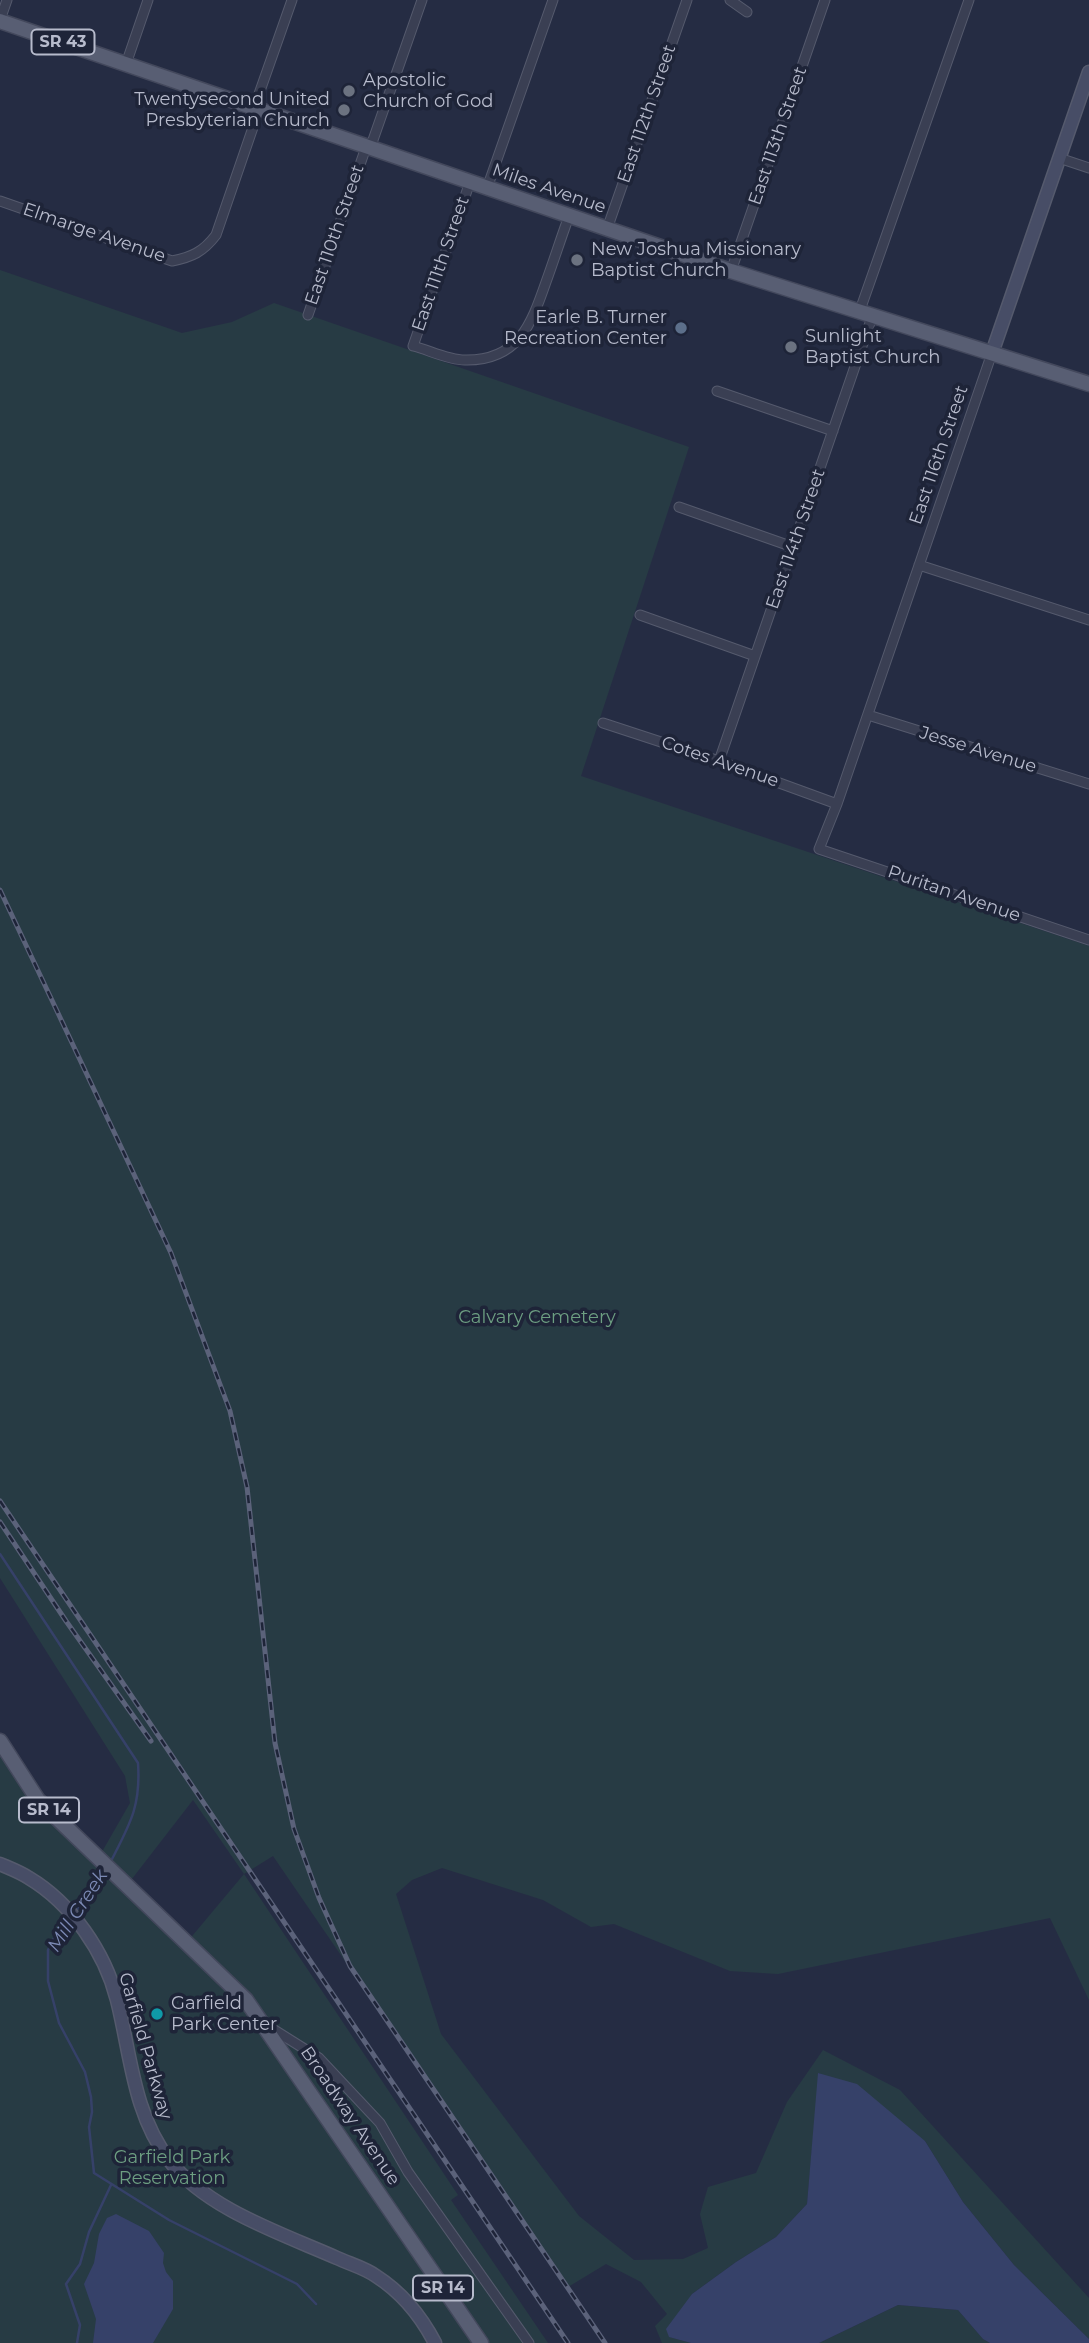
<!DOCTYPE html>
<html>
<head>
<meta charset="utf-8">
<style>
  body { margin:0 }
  canvas { display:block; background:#252c43 }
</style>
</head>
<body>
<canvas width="1089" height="2343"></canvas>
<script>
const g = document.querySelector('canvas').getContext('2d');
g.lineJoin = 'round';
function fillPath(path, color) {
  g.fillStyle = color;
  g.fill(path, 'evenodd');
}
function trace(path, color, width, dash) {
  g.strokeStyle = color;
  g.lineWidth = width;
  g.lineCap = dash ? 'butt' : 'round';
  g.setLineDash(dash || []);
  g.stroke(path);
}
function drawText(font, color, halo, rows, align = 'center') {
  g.font = font + ' Montserrat,sans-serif';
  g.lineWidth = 7;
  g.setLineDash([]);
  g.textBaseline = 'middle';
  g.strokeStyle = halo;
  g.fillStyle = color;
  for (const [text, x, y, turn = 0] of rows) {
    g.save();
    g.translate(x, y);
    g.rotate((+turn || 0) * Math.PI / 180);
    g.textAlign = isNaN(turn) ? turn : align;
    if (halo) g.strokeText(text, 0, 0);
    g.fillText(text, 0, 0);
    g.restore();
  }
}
fillPath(new Path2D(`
  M0,270L182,333L232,322L274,303L689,447L581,776L1089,946V2000L1050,1918L778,1974L730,1971L614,1924L591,1927L543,1900L442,1868L412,1880L396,1894L441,2034L579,2216L634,2260L683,2259L708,2248L700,2214L708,2187L756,2173L787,2102L823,2050L900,2090L1089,2298V2339L1014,2265L963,2202L925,2141L819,2073L807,2204L776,2237L736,2262L692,2294L670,2337L691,2343H662L655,2326L667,2314L641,2282L606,2264L568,2287L273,1856L244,1874L458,2195L451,2200L548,2343H0V1744L38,1800L99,1857L130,1803L125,1776L0,1578ZM193,1800L244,1874L188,1941L128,1884Z
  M898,2305L958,2310L983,2339L990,2343H819Z`), '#273b44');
fillPath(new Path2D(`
  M818,2073L857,2084L925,2141L963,2202L1014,2265L1089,2339V2343H990L983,2339L958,2310L898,2305L819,2343H691L669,2337L666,2329L692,2294L736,2262L776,2237L807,2204Z
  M116,2214L149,2231L164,2253L163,2263L166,2272L173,2281V2309L153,2343H93L96,2319L84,2284L94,2263L99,2234L107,2218Z`), '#364169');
trace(new Path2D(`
  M0,1554L138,1763C141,1806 130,1824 111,1861
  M75,1912L98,1885L104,1873
  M71,1917L56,1934L48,1950V1981L59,2023L85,2072L91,2097L92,2112L89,2127L94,2173L169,2220L297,2284L316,2304
  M77,2343L80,2325L66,2284L80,2264L89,2232L111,2185`), '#364169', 2.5);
const street = new Path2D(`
  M730,0L747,12
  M0,20L7,0
  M126,64L148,0
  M254,108L292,0
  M1059,158L1089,168
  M470,182L413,346C429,350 448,360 465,360C518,361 531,325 546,282C554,260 561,238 569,216
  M487,188L553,0
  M0,201L172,261C192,257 203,252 216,235L259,110
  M607,229L687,0
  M731,271L825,0
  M859,313L969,0
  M308,315L364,153L373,140L422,0
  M992,353L837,804L819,849L1089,940
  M717,391L833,431
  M679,507L793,547
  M919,565L1089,620
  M640,615L755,656
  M868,715L1089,784
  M603,723L719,761L837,804
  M719,761L872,317
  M268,2026L319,2058L380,2123L408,2172L529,2343`);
const secondary = new Path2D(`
  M992,353L1089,72
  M0,1864C9,1868 20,1872 29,1878C71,1903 105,1952 117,2000C131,2055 133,2113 169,2160C206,2209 283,2234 337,2258C350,2264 365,2268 376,2276C401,2292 421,2316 435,2343`);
const primary = new Path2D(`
  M0,21L731,271L1089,384
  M0,1741L38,1800L246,2000L481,2343`);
trace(street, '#555a6d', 11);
trace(secondary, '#555a6d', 15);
trace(primary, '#43485c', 17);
trace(street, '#3a3f53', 9);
trace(secondary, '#474d66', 12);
trace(primary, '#585e73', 14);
const rail = new Path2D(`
  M0,890L171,1253L230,1411L247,1487L275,1743L294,1829L319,1898L350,1966L605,2343
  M0,1501L568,2343
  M0,1522L66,1621L151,1741`);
trace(rail, '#5b627a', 5);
trace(rail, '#1e2438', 2.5, [8]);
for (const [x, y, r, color] of [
  [349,91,7,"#6b7280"],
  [344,110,7,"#6b7280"],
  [577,260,7,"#6b7280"],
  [681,328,7,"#5c6f8a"],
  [791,347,7,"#6b7280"],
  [157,2014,7,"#0f9aa8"]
]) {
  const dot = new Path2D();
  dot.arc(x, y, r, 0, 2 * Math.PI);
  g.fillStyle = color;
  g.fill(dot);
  trace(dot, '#1e2438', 2.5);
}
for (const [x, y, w] of [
  [63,42,63],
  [49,1810,60],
  [443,2288,60]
]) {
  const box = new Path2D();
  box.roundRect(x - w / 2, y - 12.5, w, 25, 5);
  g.fillStyle = '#1e2438';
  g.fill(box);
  trace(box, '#b7bbcc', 2);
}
drawText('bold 16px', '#b7bbcc', null, [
  ["SR 43",63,42],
  ["SR 14",49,1810],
  ["SR 14",443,2288]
]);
drawText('18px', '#b7bbcc', '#1e2438', [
  ["Apostolic",363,81],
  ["Church of God",363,102],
  ["Twentysecond United",330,100,"right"],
  ["Presbyterian Church",330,121,"right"],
  ["New Joshua Missionary",591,250],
  ["Baptist Church",591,271],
  ["Earle B. Turner",667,318,"right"],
  ["Recreation Center",667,339,"right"],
  ["Sunlight",805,337],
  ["Baptist Church",805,358],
  ["Garfield",171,2004],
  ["Park Center",171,2025]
], 'left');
drawText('18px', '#b7bbcc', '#1e2438', [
  ["East 112th Street",647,114,-71],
  ["East 113th Street",778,136,-71],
  ["Miles Avenue",549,189,19],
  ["Elmarge Avenue",94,233,19],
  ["East 110th Street",335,235,-71],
  ["East 111th Street",441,264,-71],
  ["East 116th Street",939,455,-71],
  ["East 114th Street",796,539,-71],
  ["Jesse Avenue",978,750,17],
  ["Cotes Avenue",720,762,19],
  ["Puritan Avenue",954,894,19],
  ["Garfield Parkway",145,2046,74],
  ["Broadway Avenue",350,2116,56]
]);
drawText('18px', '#6d9f82', '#1e2438', [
  ["Calvary Cemetery",537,1318],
  ["Garfield Park",172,2158],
  ["Reservation",172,2179]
]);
drawText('italic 19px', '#7c8ab5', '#1e2438', [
  ["Mill Creek",78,1911,-57]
]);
</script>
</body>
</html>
